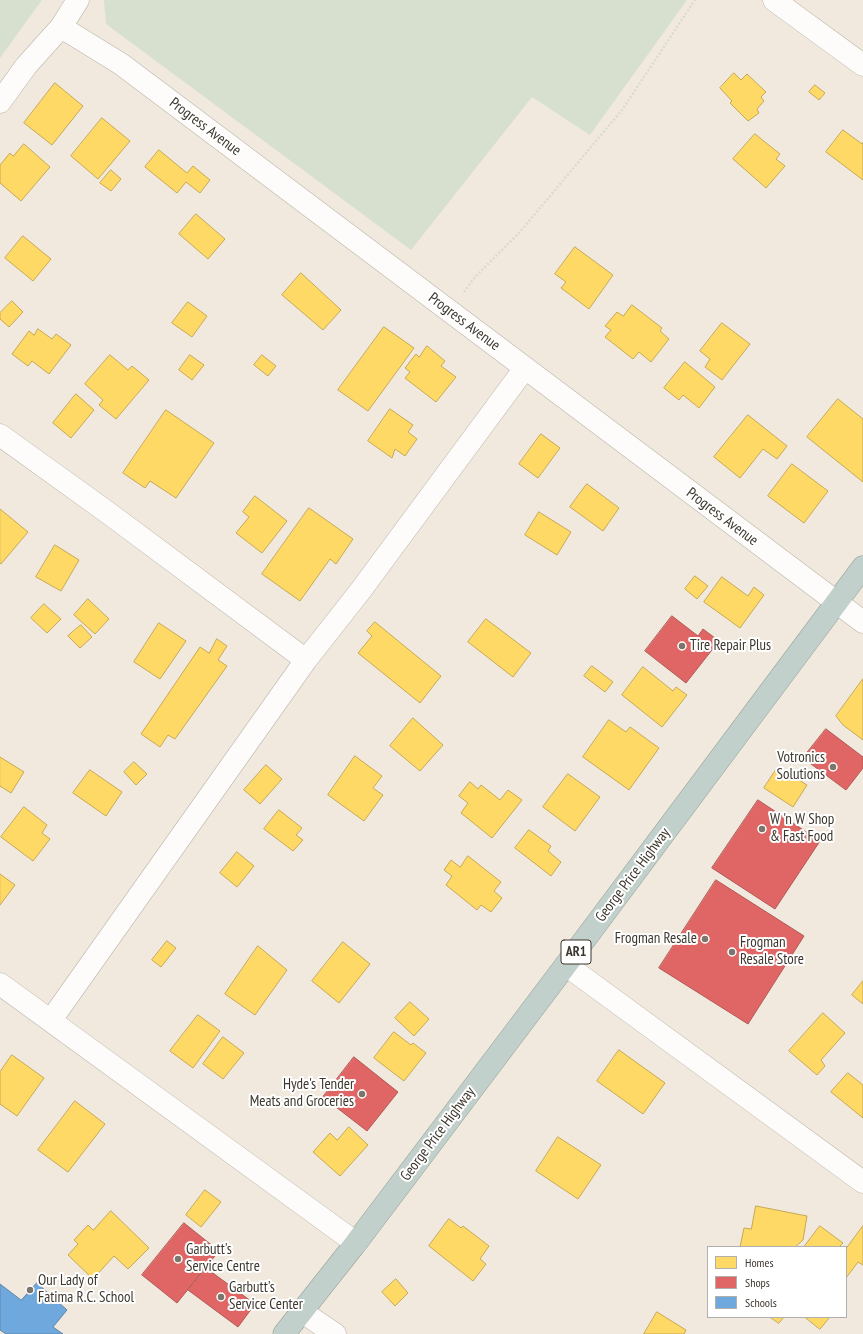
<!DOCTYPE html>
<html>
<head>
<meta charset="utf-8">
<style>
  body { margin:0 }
  #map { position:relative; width:863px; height:1334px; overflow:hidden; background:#f1e9dd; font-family:"PT Sans Narrow",sans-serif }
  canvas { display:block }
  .legend { position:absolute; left:707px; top:1246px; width:140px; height:72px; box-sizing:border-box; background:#fff; border:1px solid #b1afab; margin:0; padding:5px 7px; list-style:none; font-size:12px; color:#3d372e }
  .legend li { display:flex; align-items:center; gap:8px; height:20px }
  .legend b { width:20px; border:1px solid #b1afab }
</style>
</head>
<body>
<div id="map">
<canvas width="863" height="1334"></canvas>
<ul class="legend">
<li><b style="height:11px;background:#ffd966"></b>Homes</li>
<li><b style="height:11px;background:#e06666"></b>Shops</li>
<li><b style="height:11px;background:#6fa8dc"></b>Schools</li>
</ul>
</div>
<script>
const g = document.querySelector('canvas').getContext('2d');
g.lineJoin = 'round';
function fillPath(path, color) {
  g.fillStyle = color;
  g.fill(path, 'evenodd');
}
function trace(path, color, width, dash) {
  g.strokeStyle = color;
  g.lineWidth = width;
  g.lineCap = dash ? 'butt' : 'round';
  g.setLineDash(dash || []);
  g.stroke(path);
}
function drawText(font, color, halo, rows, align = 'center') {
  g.font = font + ' "PT Sans Narrow",sans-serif';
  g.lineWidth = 4;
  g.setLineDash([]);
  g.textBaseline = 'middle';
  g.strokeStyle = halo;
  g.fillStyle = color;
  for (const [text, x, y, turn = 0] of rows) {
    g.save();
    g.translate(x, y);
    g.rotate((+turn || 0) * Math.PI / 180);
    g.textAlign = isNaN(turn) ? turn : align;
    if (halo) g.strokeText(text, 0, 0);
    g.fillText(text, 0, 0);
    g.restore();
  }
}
fillPath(new Path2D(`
  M0,0H42L0,58Z
  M104,0H687L590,135L532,97L411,250L106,24Z`), '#d7e0cf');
const homes = new Path2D(`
  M734,73L741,80L747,74L766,92L761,97L764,101L757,109L759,113L748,121L730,103L732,101L720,88Z
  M55,83L83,106L52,145L24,123Z
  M815,85L825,93L819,100L809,92Z
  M102,118L130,141L98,179L71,156Z
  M843,130L862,144L863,142V180L826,152Z
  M755,134L780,154L776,159L785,166L766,188L733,159Z
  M24,144L50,167L21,201L0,183V165L10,153L13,156Z
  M159,150L187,173L193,166L210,180L200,193L186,182L177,193L145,167Z
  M111,170L121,179L111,191L100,183Z
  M196,214L225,239L208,259L179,234Z
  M23,236L51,259L33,281L5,258Z
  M575,247L613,275L589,309L561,288L566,282L555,274Z
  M301,273L341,310L323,330L282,295Z
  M12,301L23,312L9,327L0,319V313Z
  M188,302L207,316L192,337L172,323Z
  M632,305L662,328L660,331L669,339L651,362L639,352L633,359L605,337L611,330L605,326L617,312L623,316Z
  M722,323L750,344L722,380L705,367L710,359L700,351Z
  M384,327L414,348L368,411L338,390Z
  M38,329L52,339L56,334L71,345L49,374L32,361L28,366L12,354L29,331L34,335Z
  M427,346L445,361L441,366L456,377L436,402L405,378L410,372L405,368L416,354L419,357Z
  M110,355L128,370L132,366L149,380L116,419L99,405L103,400L85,384Z
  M190,355L204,365L192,380L179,370Z
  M262,355L276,366L268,376L254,365Z
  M685,362L715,387L699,408L683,395L679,400L664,388Z
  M76,394L94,410L71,438L53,423Z
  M838,399L863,419V482L807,437Z
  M390,409L413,425L408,432L417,439L405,456L395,449L392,458L368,441Z
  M166,410L214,443L176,498L150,481L145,488L123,473Z
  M748,415L787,446L777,459L763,449L740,478L714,457Z
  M541,434L560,448L538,478L519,464Z
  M792,464L828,491L804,523L768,496Z
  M587,484L619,508L603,531L570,507Z
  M255,496L287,521L262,553L236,533L249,517L243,512Z
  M309,508L353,539L336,564L330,559L300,601L262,574Z
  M0,509L28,532L1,564L0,563Z
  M539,512L571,532L557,555L525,535Z
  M55,545L79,560L61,591L36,577Z
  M695,576L708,586L697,599L685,589Z
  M722,577L748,596L754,587L764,595L740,628L704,602Z
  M88,599L109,619L95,634L74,615Z
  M44,604L61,619L47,633L31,618Z
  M486,619L531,653L513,677L468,642Z
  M375,622L441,676L420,703L358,653L372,636L367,631Z
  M159,623L186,641L160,679L134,662Z
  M81,625L92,637L80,648L68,636Z
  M217,639L227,646L218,660L227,666L175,739L168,735L160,747L141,734L200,647L209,653Z
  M592,666L613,682L605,692L584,676Z
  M643,667L673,691L676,687L687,695L662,727L622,695Z
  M863,679V740L843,725L836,716Z
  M413,718L443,745L420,771L390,746Z
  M609,720L626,732L630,727L659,748L629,790L583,757Z
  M355,756L382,776L373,788L383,795L364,821L328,795Z
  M0,757L24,772L11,793L0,786Z
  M134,762L147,774L136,785L124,772Z
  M266,765L282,779L260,804L244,790Z
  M778,767L807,785L793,807L764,788Z
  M90,770L122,792L106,816L73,793Z
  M568,774L600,797L575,831L543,807Z
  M470,782L478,789L481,785L500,800L508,790L522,800L492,838L461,813L468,803L459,796Z
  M24,807L47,825L42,833L50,839L33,861L1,837Z
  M279,810L302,828L296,835L303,840L293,851L264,829Z
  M529,830L551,846L548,851L561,862L551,876L515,848Z
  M237,852L254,866L237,887L220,873Z
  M468,856L501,882L494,891L502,898L491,912L481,905L477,910L446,885L452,876L444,870L451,860L460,867Z
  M0,874L15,885L0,905Z
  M167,941L176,948L161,967L152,960Z
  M343,942L370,964L339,1003L312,981Z
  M258,946L287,970L255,1015L225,994Z
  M863,981V1004L852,995Z
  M410,1002L429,1019L414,1036L395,1018Z
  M823,1013L845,1033L821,1060L825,1066L817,1075L789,1051Z
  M198,1015L220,1031L193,1068L170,1051Z
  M394,1032L411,1045L413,1043L426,1053L404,1081L374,1058Z
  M223,1037L244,1053L223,1079L203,1064Z
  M619,1050L665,1083L643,1114L597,1081Z
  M12,1055L44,1078L17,1116L0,1104V1072Z
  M848,1073L863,1085V1118L831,1092Z
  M75,1101L105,1124L68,1172L38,1150Z
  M349,1127L368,1145L340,1176L313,1152L330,1133L337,1140Z
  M558,1137L601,1165L578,1199L536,1171Z
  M205,1190L221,1202L201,1227L186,1215Z
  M756,1206L807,1216L803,1240L795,1247H740L744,1228L751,1229Z
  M111,1211L149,1248L128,1269L114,1256L93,1279L68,1255L78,1244L74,1240L88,1225L93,1230Z
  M449,1219L461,1228L463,1226L489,1246L480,1259L486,1264L473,1281L429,1246Z
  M820,1226L843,1243L839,1247H804Z
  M863,1226V1265L858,1262L846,1278V1249Z
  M396,1279L408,1293L395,1306L382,1292Z
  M657,1312L686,1330L684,1334H644Z
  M770,1317H784L779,1323Z
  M805,1317H830L820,1329Z`);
fillPath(homes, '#ffd966');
trace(homes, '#c5a855', 1);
const shops = new Path2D(`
  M672,616L698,636L703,629L719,641L686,683L645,651Z
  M826,729L863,757V768L846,790L803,758Z
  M758,800L820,841L775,909L712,868Z
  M716,880L804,936L748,1024L659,968Z
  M354,1057L398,1092L367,1131L323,1097Z
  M184,1223L219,1251L177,1303L142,1275Z
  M206,1268L255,1304L238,1327L188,1290Z`);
fillPath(shops, '#e06666');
trace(shops, '#af5855', 1);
const schools = new Path2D(`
  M37,1283L67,1310L53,1327L63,1334H6L0,1330V1284L21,1300Z`);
fillPath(schools, '#6fa8dc');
trace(schools, '#6086a8', 1);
const minor = new Path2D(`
  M774,0L863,65
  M61,27L121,64L863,622
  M0,102L26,66L61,27L78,0
  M0,435L107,512L306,660
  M566,965L863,1182
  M0,984L356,1243
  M51,1020L306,660L361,590L525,368
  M301,1311L335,1334`);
const highway = new Path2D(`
  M284,1334L356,1243L562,970L863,567`);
trace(minor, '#bab4ab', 23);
trace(highway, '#95a098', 23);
trace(new Path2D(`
  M464,292L475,277L519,233L622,110L695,0`), '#dcd9d5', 2.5, [2, 2]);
trace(minor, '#fdfcfa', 22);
trace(highway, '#c1d0cb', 22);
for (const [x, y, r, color] of [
  [682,646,4,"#7c756b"],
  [833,767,4,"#7c756b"],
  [762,829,4,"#7c756b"],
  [705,939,4,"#7c756b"],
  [732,952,4,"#7c756b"],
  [362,1094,4,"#7c756b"],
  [178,1259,4,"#7c756b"],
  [30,1290,4,"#7c756b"],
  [221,1297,4,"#7c756b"]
]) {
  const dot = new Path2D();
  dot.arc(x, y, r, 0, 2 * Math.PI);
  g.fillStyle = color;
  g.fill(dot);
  trace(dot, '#fff', 1.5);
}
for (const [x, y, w] of [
  [576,952,30]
]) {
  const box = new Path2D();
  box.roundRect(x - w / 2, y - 12, w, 24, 3);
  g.fillStyle = '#fff';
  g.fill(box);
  trace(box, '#3d372e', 1);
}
drawText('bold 14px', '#3d372e', null, [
  ["AR1",576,952]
]);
drawText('15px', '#3d372e', '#fff', [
  ["Progress Avenue",205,127,37],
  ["Progress Avenue",464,322,37],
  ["Progress Avenue",722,517,37],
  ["George Price Highway",633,875,-53],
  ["George Price Highway",438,1134,-53]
]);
drawText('15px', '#3d372e', '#fff', [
  ["Tire Repair Plus",690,646],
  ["Votronics",825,758,"right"],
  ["Solutions",825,775,"right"],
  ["W 'n W Shop",770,820],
  ["& Fast Food",770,837],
  ["Frogman Resale",697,939,"right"],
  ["Frogman",740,943],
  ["Resale Store",740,960],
  ["Hyde's Tender",354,1085,"right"],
  ["Meats and Groceries",354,1102,"right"],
  ["Garbutt's",186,1250],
  ["Service Centre",186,1267],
  ["Our Lady of",38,1281],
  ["Fatima R.C. School",38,1298],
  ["Garbutt's",229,1288],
  ["Service Center",229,1305]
], 'left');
</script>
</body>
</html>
